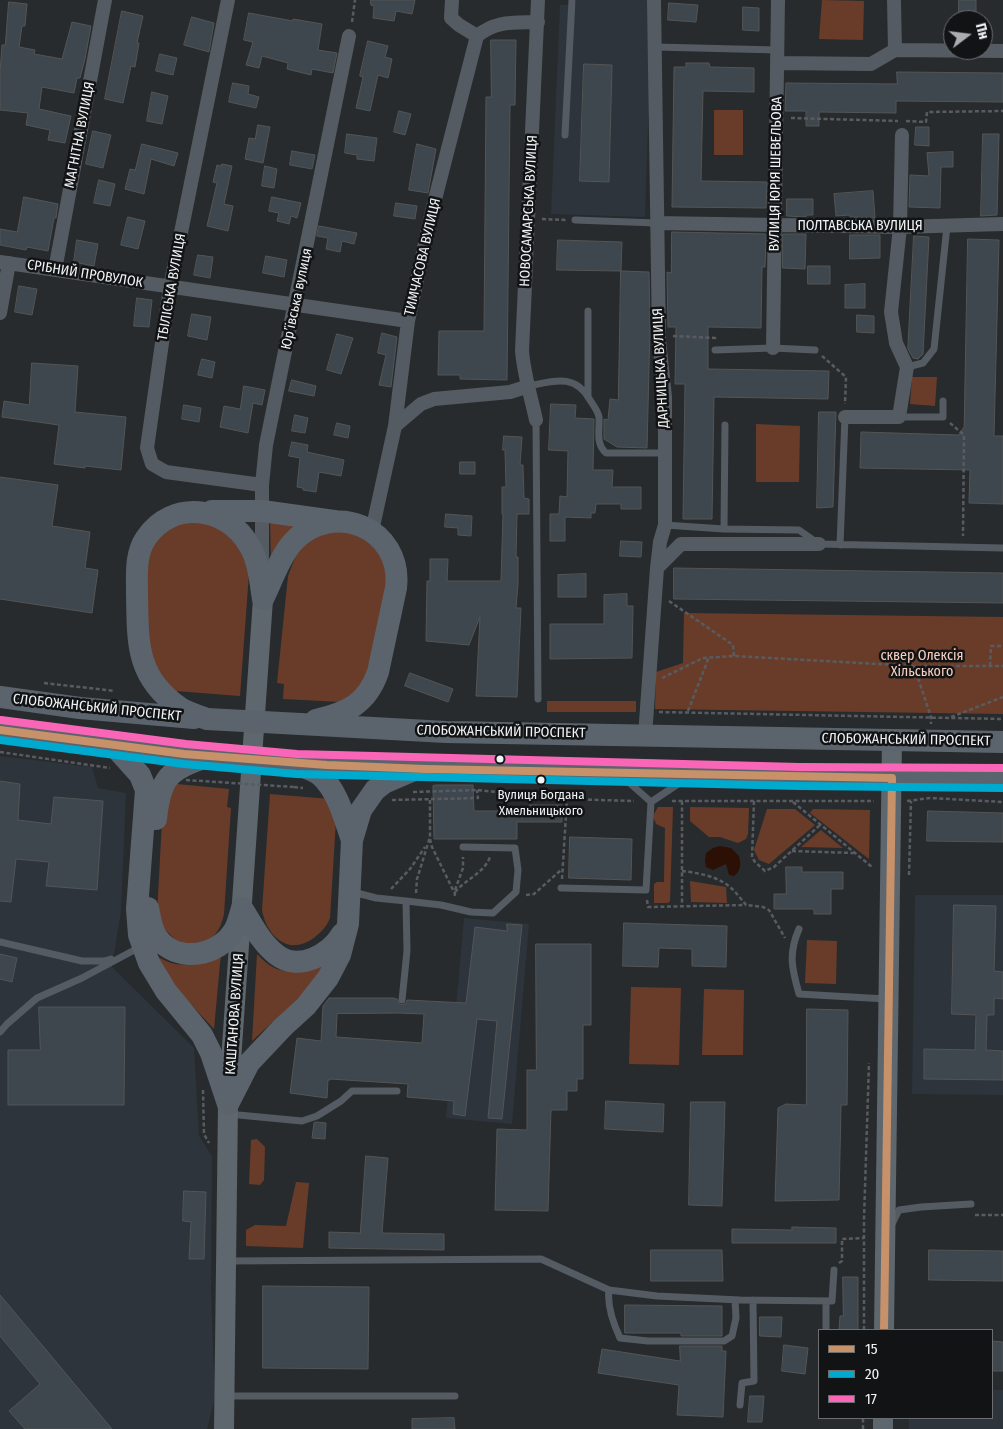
<!DOCTYPE html>
<html>
<head>
<meta charset="utf-8">
<style>
  body { margin:0 }
  #map { position:relative; width:1003px; height:1429px; overflow:hidden; background:#282b2d; font-family:"Fira Sans Condensed",sans-serif }
  canvas { display:block }
  .legend { position:absolute; left:818px; top:1329px; width:175px; height:90px; box-sizing:border-box; background:#121315; border:1px solid #6b6d6f; margin:0; padding:6px 9px; list-style:none; font-size:15px; color:#f0f3f5 }
  .legend li { display:flex; align-items:center; gap:10px; height:25px }
  .legend b { width:25px; border:1px solid #6b6d6f }
  .north { position:absolute; left:943px; top:10px; width:50px; height:50px; box-sizing:border-box; background:#121315; border:1px solid #6b6d6f; border-radius:50%; rotate:75deg; font-size:14px; font-weight:700; line-height:20px; text-align:center; color:#f0f3f5 }
  .north::after { content:''; display:block; margin:auto; width:18px; height:22px; background:#aaadaf; clip-path:polygon(50% 0,100% 100%,50% 72%,0 100%) }
</style>
</head>
<body>
<div id="map">
<canvas width="1003" height="1429"></canvas>
<ul class="legend">
<li><b style="height:6px;background:#c7916a"></b>15</li>
<li><b style="height:6px;background:#00a9ce"></b>20</li>
<li><b style="height:6px;background:#fa66b7"></b>17</li>
</ul>
<div class="north">Пн</div>
</div>
<script>
const g = document.querySelector('canvas').getContext('2d');
g.lineJoin = 'round';
function fillPath(path, color) {
  g.fillStyle = color;
  g.fill(path, 'evenodd');
}
function trace(path, color, width, dash) {
  g.strokeStyle = color;
  g.lineWidth = width;
  g.lineCap = dash ? 'butt' : 'round';
  g.setLineDash(dash || []);
  g.stroke(path);
}
function drawText(font, color, halo, rows, align = 'center') {
  g.font = font + ' "Fira Sans Condensed",sans-serif';
  g.lineWidth = 5;
  g.setLineDash([]);
  g.textBaseline = 'middle';
  g.strokeStyle = halo;
  g.fillStyle = color;
  for (const [text, x, y, turn = 0] of rows) {
    g.save();
    g.translate(x, y);
    g.rotate((+turn || 0) * Math.PI / 180);
    g.textAlign = isNaN(turn) ? turn : align;
    if (halo) g.strokeText(text, 0, 0);
    g.fillText(text, 0, 0);
    g.restore();
  }
}
fillPath(new Path2D(`
  M576,0H652L645,217L551,214L560,5H576Z
  M0,756L92,767L98,788L126,793L121,911L112,967L194,1048L199,1136L212,1156L211,1291L215,1398L207,1429H0Z
  M915,895H1003V1095L912,1094Z
  M464,918L529,924L512,1124L446,1118Z
  M992,1390H1003V1429H909V1418H992Z`), '#2d343b');
fillPath(new Path2D(`
  M822,0L864,1L863,40L819,39Z
  M714,110H743V155H714Z
  M912,377H937L935,406L910,404Z
  M756,424L800,426L799,482H756Z
  M270,519L300,522L271,564Z
  M182,521L217,524L243,548L249,573L240,696L176,691L167,683L148,654L147,555L153,541Z
  M324,532H351L368,541L382,556L388,585L366,676L358,690L340,702L283,699L284,684L277,683L288,576L296,555L301,548Z
  M684,613L1003,617V714L655,709L656,672L683,663Z
  M547,701H636V712H547Z
  M177,784L229,789L227,807L231,808L224,914C218,942 204,944 179,943L158,923L157,915L163,802Z
  M270,794L330,799L336,820L330,918C327,926 322,931 315,937C289,957 267,937 262,910Z
  M658,807H673L670,901L668,903H654V884L657,882H664L665,828L656,824L653,816Z
  M690,807L749,808L748,834L746,839L738,843L720,837H709L690,821Z
  M767,809H795L815,825L769,864L759,860L754,850Z
  M813,809L870,810L869,859L810,813Z
  M821,830L843,848H844L801,847Z
  M690,881L726,887L727,903L691,902Z
  M807,940L837,941L836,984L805,983Z
  M149,944C152,949 157,957 162,959C182,971 202,961 221,953L214,1029L167,979Z
  M257,954C285,984 300,968 332,954L315,983L252,1041Z
  M631,987L681,988L679,1065L629,1064Z
  M704,989L744,990L743,1055H702Z
  M257,1139L265,1147L264,1180L260,1185L249,1184L251,1140Z
  M296,1182L309,1183L303,1248L246,1246V1230L255,1225L286,1226Z`), '#693c2a');
fillPath(new Path2D(`
  M720,846L731,848L739,856C741,864 741,871 734,876L729,875L726,864L713,870L706,867L705,861L706,853L713,848Z`), '#2c1005');
const building = new Path2D(`
  M371,0H415L412,14L396,11L394,21L373,18L374,6L371,5Z
  M959,0H976V20H959Z
  M9,2L27,4L25,26H22L19,47L35,50L34,54L62,59L72,22L91,26L85,59L80,78H77L74,93L42,87L39,109L71,116L65,143L48,140L50,130L26,125L28,113L0,110V72L2,45H5Z
  M669,3L698,5L696,22L668,20Z
  M743,7L759,8V31L743,30Z
  M122,11L143,16L137,43H139L135,67L131,66L123,103L105,99Z
  M249,13L293,21V19L322,24L318,50L337,53L333,73L312,69L311,75L287,69L288,63L262,56L259,68L246,65L253,42L244,40Z
  M192,17L214,23L209,52L184,45Z
  M491,40H516L515,105H510L507,380L460,379V375H438L439,331H484L486,97H491Z
  M368,41L388,46L385,57L392,59L388,78L378,75L370,111L356,108L363,77L360,76Z
  M160,54L177,58L173,75L156,71Z
  M686,63H709L710,67L754,68V92L703,91L701,181L767,182L766,208L672,207L674,67H686Z
  M584,64L612,65L609,182L580,181Z
  M897,72L1003,73V102L896,101V113L819,112V126H806V111H785L786,83L897,84Z
  M233,83L249,86L248,94L259,97L256,108L229,102Z
  M152,92L168,96L162,124L147,121Z
  M399,111L411,114L405,135L394,132Z
  M258,125L270,127L263,163L245,159L249,138L255,139Z
  M916,127H929V146L915,145Z
  M93,131L111,135L103,168L86,164Z
  M347,134L377,138L374,161L357,159V155L345,153Z
  M983,134H999L997,215L981,216Z
  M142,144L178,153L174,166L151,159L144,194L125,189L130,169L135,170Z
  M417,144L436,149L428,193L409,190Z
  M292,151L315,155L312,169L290,165Z
  M953,152V167H941L940,208L909,207L910,175L929,176L927,153Z
  M222,164L232,166L224,204L233,206L228,231L207,226L217,183L213,182L217,165L221,166Z
  M265,166L277,169L274,188L262,186Z
  M99,180L115,184L110,206L94,203Z
  M873,191L875,218L850,217V215L836,216L834,194Z
  M24,197L58,204L56,218H54L48,251L27,247L26,250L0,245V229L17,232Z
  M272,197L301,203L297,218L291,216L289,224L277,221L279,213L269,211Z
  M787,199H813V215H806V217L787,216Z
  M396,203L417,206L415,219L394,216Z
  M128,217L145,221L138,249L121,245Z
  M319,226L357,233L354,244L342,241L340,252L326,249L328,238L317,236Z
  M672,232L766,234L765,267H762L761,328L708,327V369L829,371L828,399L714,397L712,519H683L685,384H675L676,327H668L667,272L671,273Z
  M783,234H806L805,269L783,268Z
  M850,235H880V258L850,259Z
  M914,236L929,237L923,354L918,359L913,358L908,349Z
  M968,239L999,240L994,436H1003V504L969,503L970,470L860,468L861,432L959,435L964,427Z
  M77,240L98,244L94,266L74,262Z
  M558,240L622,242L621,271L557,270Z
  M198,255L213,257L210,278L194,275Z
  M266,256L287,260L284,277L263,273Z
  M808,266H830V284H808Z
  M621,271L649,272L650,327L647,448L617,447L604,439V419L608,420L610,399L618,400Z
  M865,284V308H845V285Z
  M19,286L37,289L32,315L15,312Z
  M137,298L152,300L149,327L134,326Z
  M192,314L211,317L207,340L188,336Z
  M857,315L874,316V333L857,332Z
  M382,333L397,337L391,387L379,385L386,355L378,353Z
  M337,334L353,338L341,374L327,370Z
  M202,359L215,362L212,378L198,375Z
  M32,363L78,366L75,412L126,417L121,470L85,466V468L54,464L59,425L2,417L4,401L29,405Z
  M292,380L316,386L314,396L289,391Z
  M244,386L265,390L262,405L253,403L248,433L220,427L224,406L240,409Z
  M551,404L576,405L575,418L594,419L593,470H613L612,487H641V509H621V504H596L595,513H591V518L565,517V541H550V514H559L560,496L567,497L568,451L549,450Z
  M184,405L201,408L199,422L182,419Z
  M819,412H836L833,507L817,508Z
  M295,415L308,418L305,433L292,431Z
  M337,423L350,426L348,438L334,435Z
  M504,436L522,437L520,465H523L524,498L529,499V514H517L516,557H518V584L516,608H521L517,697L476,696L480,617L469,645L426,641L427,581H430V559H448L447,581H501L503,514H502V487H506L505,450H503Z
  M292,442L308,445L307,452L344,460L341,476L319,472L316,492L303,490V488L297,487L300,458L289,456Z
  M460,462H475V474H460Z
  M0,477L58,485L52,526L90,532L85,568L98,570L92,613L0,599Z
  M446,514L472,516L471,536L458,535V528L445,527Z
  M621,541L642,542L641,557L620,556Z
  M674,568L1003,573V603L674,599Z
  M586,574V597H558V575Z
  M627,594V606H633L632,658L550,659V624H604V595Z
  M410,673L453,689L448,702L405,686Z
  M0,781L20,784L18,820L51,824L54,797L103,801L97,890L46,886L49,862L16,859L11,902L0,901Z
  M436,785H473L474,811H529V805H562V822H517V839H434L433,786Z
  M928,811L1003,813V842L927,841Z
  M570,837L632,839L631,880L569,878Z
  M786,867H802V872H843V889H831V914H814V909H774V894H786Z
  M954,905L996,906L994,971L1003,972V999L994,998V1015H987L986,1050L1003,1051V1080L924,1079V1049L975,1050L976,1015L952,1014Z
  M624,923L727,926L726,967L692,966V949L659,948L658,967L623,966Z
  M507,924L522,925L502,1119L488,1118L497,1021L477,1019L465,1116L453,1114L454,1101L407,1097L408,1084L330,1079V1080H328L327,1098L290,1093L297,1038L321,1041L323,1006L329,998H393L397,999L399,1004L402,1005L406,1003L407,1000L466,1003L475,927L507,931ZM398,1013L424,1014L422,1043L336,1037L337,1014Z
  M536,944H591V1025H583V1079H577V1091H567V1110H551L548,1211L495,1210L497,1129L527,1130V1070H536Z
  M0,954L17,958L12,982L0,979Z
  M39,1007H125L124,1105H8V1050H40Z
  M807,1009L848,1010L847,1105H841L839,1200L775,1201L778,1108L786,1104L806,1105Z
  M606,1101L664,1104L663,1132L605,1129Z
  M691,1102H725L722,1206L689,1205Z
  M316,1122L326,1123L325,1139L312,1138L314,1123Z
  M366,1156L388,1158L382,1233L444,1234V1250L329,1248V1232L360,1233Z
  M184,1191L206,1192L204,1259H189L191,1222L183,1221Z
  M792,1227L836,1228V1243H732V1229L792,1230Z
  M651,1250H722L723,1281H651Z
  M929,1250L1003,1251V1281L929,1280Z
  M843,1277H858V1330H839L840,1316H843Z
  M263,1286L369,1287L368,1369L263,1368Z
  M0,1295L42,1345L112,1429H25L9,1411L40,1384L0,1336Z
  M625,1305L722,1306V1336H681V1333H625Z
  M760,1317H782L781,1337L760,1336Z
  M992,1341L1003,1342V1371H992Z
  M784,1345L808,1348L805,1374L782,1371Z
  M680,1346H722V1351H726L723,1417L677,1415L679,1385L598,1373L602,1349L680,1361Z
  M750,1396H764L762,1422H748Z
  M454,1418L455,1429H412V1419Z`);
fillPath(building, '#3e474e');
trace(building, '#535556', 1);
trace(new Path2D(`
  M352,22L355,0
  M791,118L898,121
  M906,121L926,122L927,112L1003,111
  M542,219L566,220
  M673,336L715,338V341
  M822,356L846,377L845,404
  M950,423L964,435L963,536
  M669,601L733,645L734,656
  M914,666L931,717V724
  M990,666L991,646H1003
  M662,678L703,658L734,656L914,666H1003
  M44,683L115,691
  M688,711L709,657
  M659,712L1003,719
  M951,717L1003,697
  M0,752L110,768
  M294,787L303,788
  M413,792L477,790L567,799L634,801
  M392,800L478,798L477,790
  M672,801H874
  M682,801V906
  M754,801L752,857L755,862L765,871L774,867L820,825
  M907,801L930,798L1003,802
  M793,802L872,867
  M430,839L432,847L455,894L454,898
  M792,851L854,853
  M682,871C698,873 717,876 730,887C736,892 741,899 746,905L763,907L769,910L785,938
  M909,875L911,801
  M562,879L567,799
  M391,889L410,869L425,847
  M455,890L463,868V857
  M455,892C466,879 484,873 490,857
  M416,893L417,879L430,837V799
  M526,895L534,894L561,870
  M647,900L648,907L746,905
  M203,1090L204,1134L209,1143
  M975,1215H1003
  M839,1263L842,1261V1239L864,1238
  M864,1330V1219L869,1063
  M863,1429V1418`), '#585c61', 2.5, [4, 2.5]);
trace(new Path2D(`
  M655,47L778,50
  M565,135L572,0
  M575,220L656,223
  M588,311V395
  M715,350L773,348L815,350
  M907,367L923,363L934,349L947,226
  M529,386C554,381 575,373 590,400C593,405 598,411 599,417C600,430 595,443 606,453H665
  M899,417H943V401
  M536,420L538,699
  M665,525L724,529L799,530L819,544L1003,548
  M724,529L725,425
  M840,545L845,417
  M625,779L651,802
  M651,802L684,780
  M561,888L646,890L651,802
  M353,892L376,898L406,901L407,951L402,1000
  M406,901L441,905L471,912L493,913L516,892L518,870L515,848L463,847
  M799,929C788,954 792,969 799,994L886,999
  M0,942L82,961H104L111,959
  M0,1032L7,1024L37,998L82,978L140,947
  M228,1114L302,1121L317,1116L341,1101L352,1091H397
  M892,1224L899,1210L921,1207L971,1204
  M228,1261L541,1259L609,1290L657,1296L740,1300L832,1301L834,1270
  M609,1290C607,1305 614,1325 620,1338L648,1341H724L732,1336L736,1318L735,1300
  M826,1301V1330
  M225,1396H455
  M740,1405L742,1383L754,1381L753,1300`), '#545b62', 7);
trace(new Path2D(`
  M228,0L170,287L147,448L152,464L166,472L262,485
  M894,0L895,50
  M477,36C497,20 514,23 538,22
  M778,63L871,64L895,50L1003,51
  M656,223L900,227L1003,224
  M0,262L408,321
  M55,270L105,0
  M0,313L9,263
  M773,348L778,0
  M845,417H899L907,367L896,343L891,312L900,227L902,135
  M536,420C531,397 524,375 522,351L538,0
  M395,426L421,404L434,399L510,392L529,386
  M372,531L395,426L408,321L433,207L477,36L459,25L451,18L452,0
  M262,564V485L266,445L349,36
  M657,568L681,544H819
  M645,736L657,568L660,542L665,525V397L659,340L654,0`), '#545b62', 14);
trace(new Path2D(`
  M884,1330L892,740
  M224,1429L228,1104L263,599
  M883,1429V1418`), '#5e666e', 20);
trace(new Path2D(`
  M212,511H262L334,521
  M263,599C272,581 280,556 293,542C333,499 403,528 396,588L378,672C367,704 347,713 316,720
  M0,697L80,708L194,718
  M207,719C198,715 187,713 179,707C135,676 138,641 137,593C137,574 135,554 146,538C172,499 227,506 249,545C259,561 260,581 263,599
  M300,724L446,732L1003,742
  M0,730L114,746L204,756
  M114,746L140,775L146,790L137,909L139,935L149,963L166,991L202,1035L211,1053L228,1104
  M295,763L437,770L557,771L892,778H1003
  M298,765C306,768 313,770 320,775C338,791 344,818 352,840
  M156,819C160,778 169,769 207,757
  M148,908C150,917 151,929 157,937C176,964 219,957 235,929C238,923 240,915 242,908
  M242,908C252,924 261,943 277,955C299,972 330,954 342,934
  M228,1104L249,1063L283,1027L306,1006L328,978L340,955L348,924L352,840L361,810L375,790L384,783L412,771`), '#5b646d', 22);
trace(new Path2D(`
  M186,780L294,787`), '#585c61', 2.5, [4, 2.5]);
trace(new Path2D(`
  M207,719L300,724
  M207,757L295,763`), '#5b646d', 22);
trace(new Path2D(`
  M0,730L184,754L327,765L425,769L892,778
  M884,1330L892,778`), '#c7916a', 8);
trace(new Path2D(`
  M0,740L184,764L296,774L798,786L1003,788`), '#00a9ce', 8);
trace(new Path2D(`
  M1,720L186,744L297,754L799,767L1003,768`), '#fa66b7', 8);
for (const [x, y, r, color] of [
  [500,759,4.5,"#f0f3f5"],
  [541,780,4.5,"#f0f3f5"]
]) {
  const dot = new Path2D();
  dot.arc(x, y, r, 0, 2 * Math.PI);
  g.fillStyle = color;
  g.fill(dot);
  trace(dot, '#121315', 2);
}
drawText('13px', '#f0f3f5', '#121315', [
  ["Вулиця Богдана",541,795],
  ["Хмельницького",541,811]
]);
drawText('14px', '#f0f3f5', '#121315', [
  ["МАГНІТНА ВУЛИЦЯ",80,135,-79],
  ["ВУЛИЦЯ ЮРІЯ ШЕВЕЛЬОВА",776,174,-89],
  ["НОВОСАМАРСЬКА ВУЛИЦЯ",529,211,-87],
  ["ПОЛТАВСЬКА ВУЛИЦЯ",860,226],
  ["ТИМЧАСОВА ВУЛИЦЯ",423,257,-77],
  ["СРІБНИЙ ПРОВУЛОК",85,274,9],
  ["ТБІЛІСЬКА ВУЛИЦЯ",172,287,-80],
  ["Юрʼївська вулиця",297,299,-78],
  ["ДАРНИЦЬКА ВУЛИЦЯ",661,368,-93],
  ["СЛОБОЖАНСЬКИЙ ПРОСПЕКТ",97,708,6],
  ["СЛОБОЖАНСЬКИЙ ПРОСПЕКТ",501,732,1],
  ["СЛОБОЖАНСЬКИЙ ПРОСПЕКТ",906,740,1],
  ["КАШТАНОВА ВУЛИЦЯ",235,1014,-86]
]);
drawText('14px', '#f7d0c0', '#121315', [
  ["сквер Олексія",922,656],
  ["Хільського",922,672]
]);
</script>
</body>
</html>
